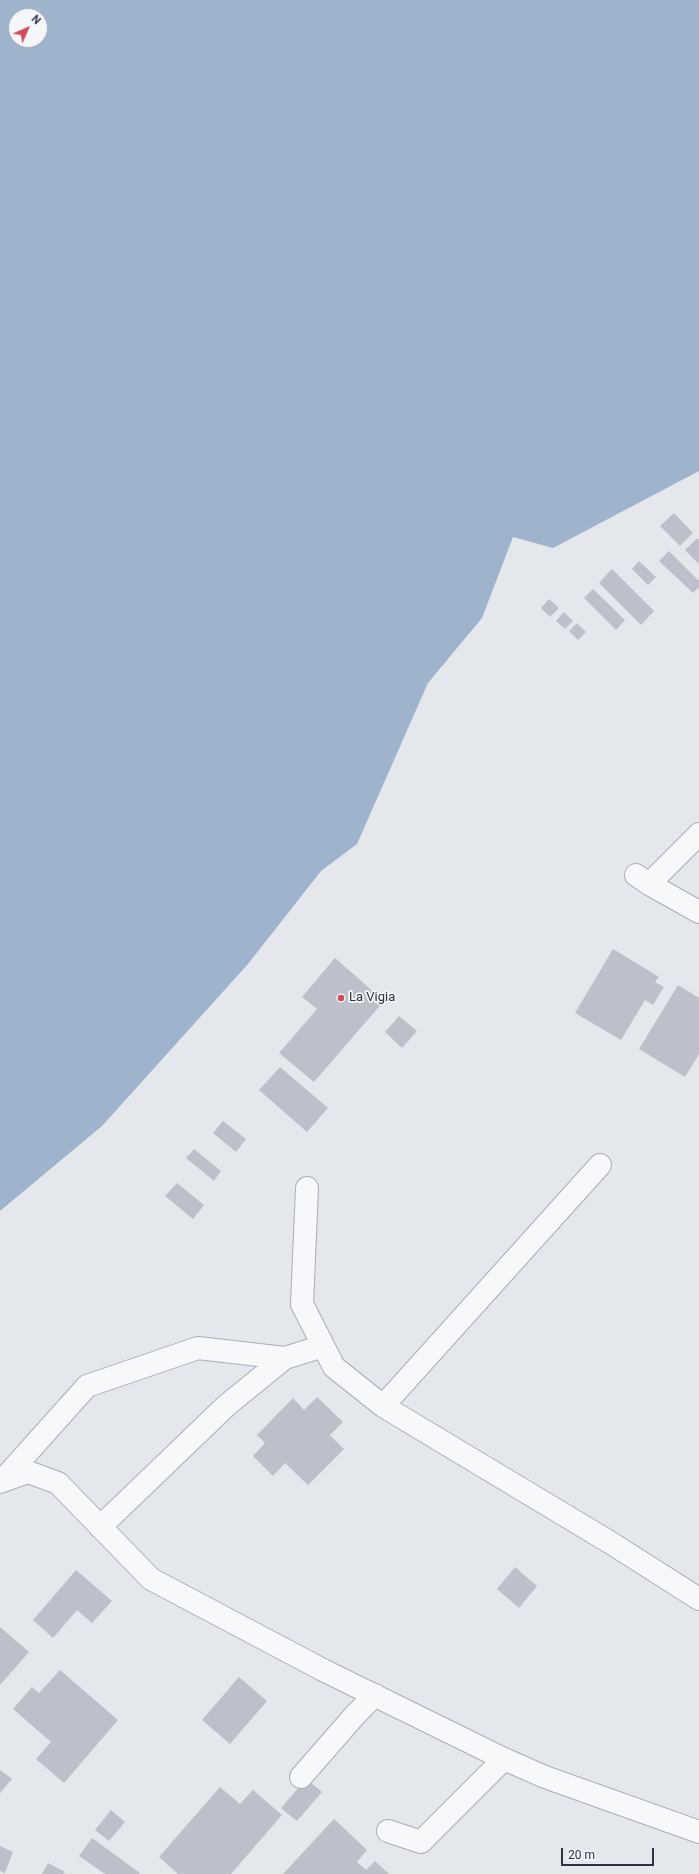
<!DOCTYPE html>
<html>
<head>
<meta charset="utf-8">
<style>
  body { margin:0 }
  #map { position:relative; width:699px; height:1874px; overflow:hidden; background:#e4e7ec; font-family:Roboto,sans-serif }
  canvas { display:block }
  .north { position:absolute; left:8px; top:8px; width:40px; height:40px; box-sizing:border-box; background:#f4f6f9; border:1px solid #a4a8b1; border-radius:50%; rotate:45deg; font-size:11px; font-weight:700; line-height:16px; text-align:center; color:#2b3445 }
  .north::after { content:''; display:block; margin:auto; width:14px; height:18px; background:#d1495b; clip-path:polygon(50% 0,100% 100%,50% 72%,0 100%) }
  .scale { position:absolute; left:561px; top:1848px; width:93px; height:18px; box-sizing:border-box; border:2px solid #2b3445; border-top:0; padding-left:5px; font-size:12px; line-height:14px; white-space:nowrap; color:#2b3445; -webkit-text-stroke:3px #f4f6f9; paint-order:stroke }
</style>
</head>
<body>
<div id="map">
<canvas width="699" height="1874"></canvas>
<div class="north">N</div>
<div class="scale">20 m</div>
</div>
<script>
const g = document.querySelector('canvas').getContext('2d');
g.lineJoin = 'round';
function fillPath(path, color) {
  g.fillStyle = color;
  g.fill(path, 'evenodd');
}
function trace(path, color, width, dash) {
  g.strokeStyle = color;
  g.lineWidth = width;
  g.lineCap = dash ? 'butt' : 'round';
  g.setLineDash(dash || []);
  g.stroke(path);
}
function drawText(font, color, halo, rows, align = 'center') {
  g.font = font + ' Roboto,sans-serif';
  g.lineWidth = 3.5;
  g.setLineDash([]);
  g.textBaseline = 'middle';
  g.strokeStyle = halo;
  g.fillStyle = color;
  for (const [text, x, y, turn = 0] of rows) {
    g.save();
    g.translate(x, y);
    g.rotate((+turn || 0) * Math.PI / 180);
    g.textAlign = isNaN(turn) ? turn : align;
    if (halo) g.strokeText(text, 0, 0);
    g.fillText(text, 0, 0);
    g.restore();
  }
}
fillPath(new Path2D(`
  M0,0H699V471L553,548L513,537L482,618L428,683L357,844L321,871L248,964L102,1126L0,1211ZM16,16H40V40H16Z`), '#9fb4cc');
fillPath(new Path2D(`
  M674,513L693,533L680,546L660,526Z
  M697,538L699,540V564L685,550Z
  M669,551L699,581V587L693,593L659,561Z
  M639,561L656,577L648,585L632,569Z
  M612,569L654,611L641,625L599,583Z
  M593,589L625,620L616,630L584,598Z
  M549,599L559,608L550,617L541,608Z
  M564,612L573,621L565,629L556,621Z
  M577,623L586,632L578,640L569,631Z
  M613,949L659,977L655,982L664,987L653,1005L645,1000L621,1040L575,1013Z
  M335,958L384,1001L314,1082L279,1053L317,1009L302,997Z
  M678,985L699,998V1054L685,1077L639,1049Z
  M399,1016L417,1031L402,1048L385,1032Z
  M280,1067L328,1108L307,1132L259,1090Z
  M223,1121L246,1139L236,1152L213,1133Z
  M194,1149L221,1171L214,1181L186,1158Z
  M177,1183L204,1205L193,1219L165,1196Z
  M317,1397L343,1422L330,1435L344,1449L308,1485L285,1463L273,1476L253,1456L265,1443L257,1435L293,1398L304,1410Z
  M515,1567L537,1586L519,1608L497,1589Z
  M76,1570L112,1601L92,1623L77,1610L53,1638L33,1620Z
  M0,1627L29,1652L0,1685Z
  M60,1670L118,1720L64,1783L36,1759L51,1742L13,1709L32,1687L39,1693Z
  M239,1677L267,1701L230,1744L202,1720Z
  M0,1770L12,1779L0,1793Z
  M306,1779L322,1792L297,1821L281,1808Z
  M220,1787L240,1804L253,1790L282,1815L231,1874H178L159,1857Z
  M111,1810L125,1822L109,1841L95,1830Z
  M334,1819L367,1850L357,1862L366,1870L375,1861L389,1874H283Z
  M92,1838L140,1873L139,1874H105L79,1856Z
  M0,1846L13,1852L5,1873L0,1871Z
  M48,1863L65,1872L63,1874H42Z`), '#bbc0ca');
const minor = new Path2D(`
  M636,875L649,884L699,912
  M649,884L699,834
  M307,1188L302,1304L334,1367L383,1406L611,1543L699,1599
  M383,1406L600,1165
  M3,1480L87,1386L198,1348L285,1358
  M0,1482L28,1472L58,1483L151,1579L323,1670L504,1759L545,1777L699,1832
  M100,1527L227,1405L285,1358L323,1346
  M301,1777L356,1714L375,1695
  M388,1831L421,1842L504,1759`);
trace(minor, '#a9aeb7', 24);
trace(minor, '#f7f8fa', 22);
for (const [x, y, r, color] of [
  [341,998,4,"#d1495b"]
]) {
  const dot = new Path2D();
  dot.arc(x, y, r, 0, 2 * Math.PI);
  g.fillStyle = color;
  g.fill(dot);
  trace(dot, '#f4f6f9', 1.5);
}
drawText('13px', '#2b3445', '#f4f6f9', [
  ["La Vigia",349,998]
], 'left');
</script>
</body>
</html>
